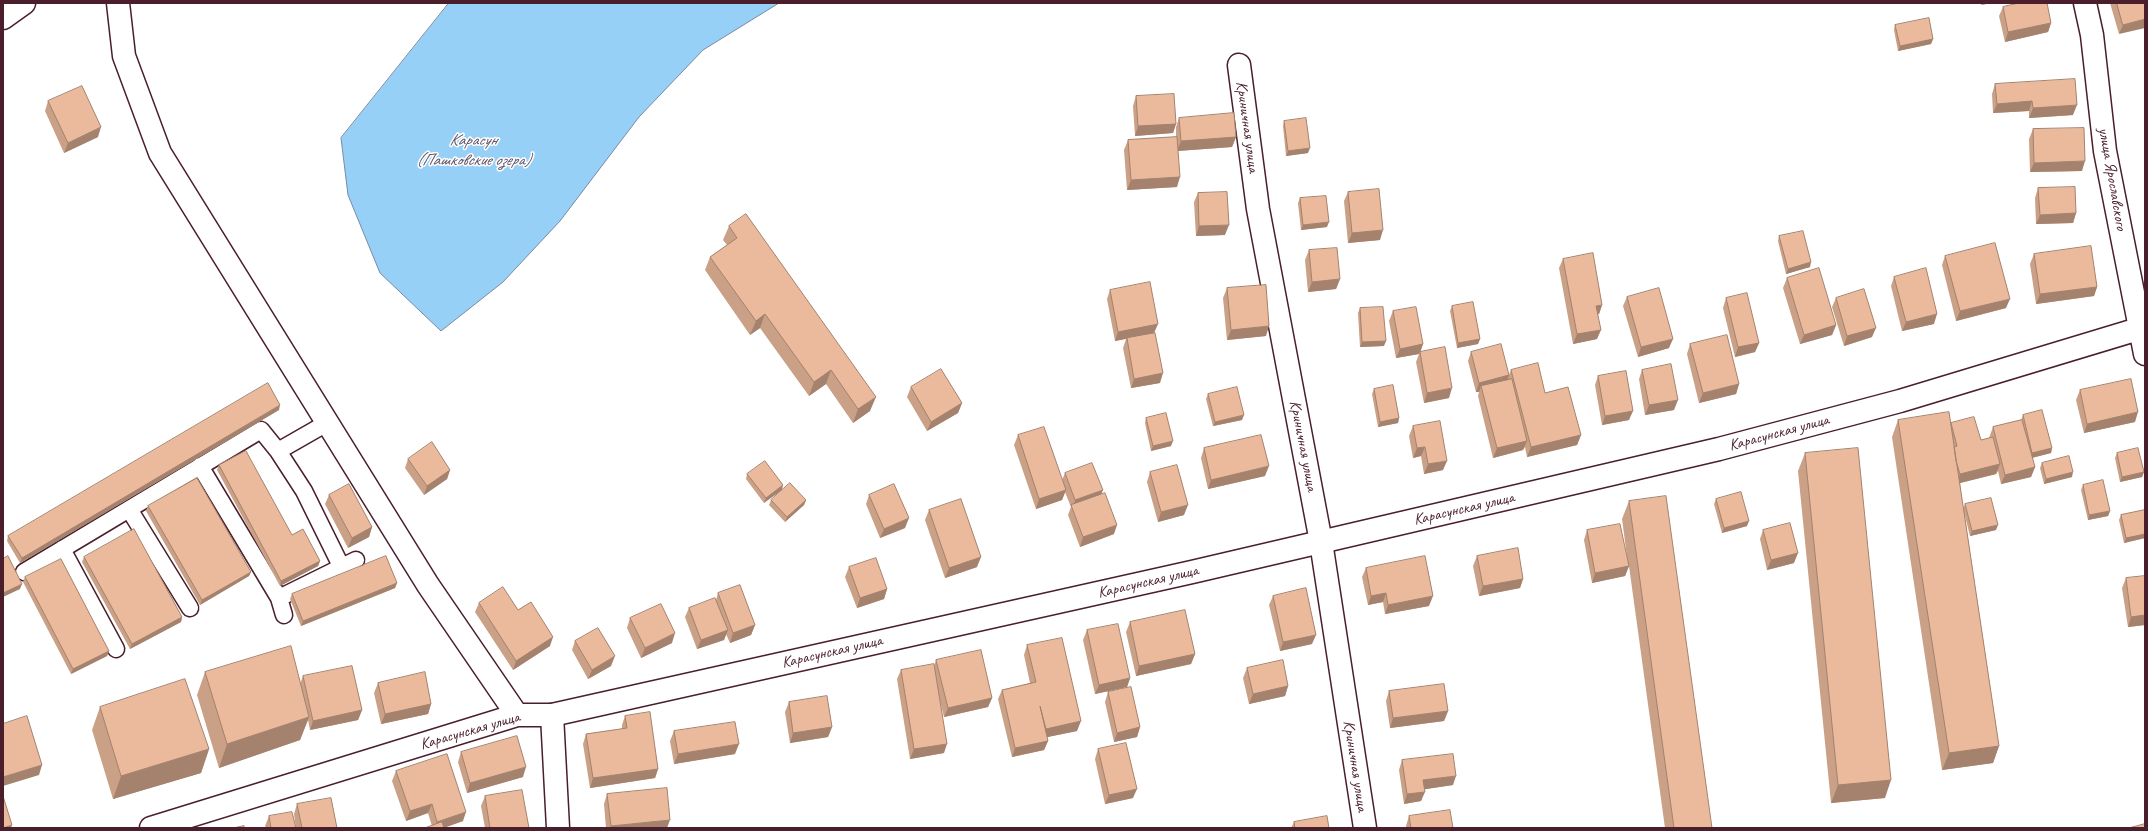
<!DOCTYPE html>
<html>
<head>
<meta charset="utf-8">
<style>
  body { margin:0 }
  #map { position:relative; width:2148px; height:831px; overflow:hidden; background:#fff; font-family:Caveat,sans-serif }
  canvas { display:block }
  .frame { position:absolute; inset:0; border:4px solid #4a1f2b; pointer-events:none }
</style>
</head>
<body>
<div id="map">
<canvas width="2148" height="831"></canvas>
<div class="frame"></div>
</div>
<script>
const g = document.querySelector('canvas').getContext('2d');
g.lineJoin = 'round';
function fillPath(path, color) {
  g.fillStyle = color;
  g.fill(path, 'evenodd');
}
function trace(path, color, width, dash) {
  g.strokeStyle = color;
  g.lineWidth = width;
  g.lineCap = dash ? 'butt' : 'round';
  g.setLineDash(dash || []);
  g.stroke(path);
}
function drawText(font, color, halo, rows, align = 'center') {
  g.font = font + ' Caveat,sans-serif';
  g.lineWidth = 3;
  g.setLineDash([]);
  g.textBaseline = 'middle';
  g.strokeStyle = halo;
  g.fillStyle = color;
  for (const [text, x, y, turn = 0] of rows) {
    g.save();
    g.translate(x, y);
    g.rotate((+turn || 0) * Math.PI / 180);
    g.textAlign = isNaN(turn) ? turn : align;
    if (halo) g.strokeText(text, 0, 0);
    g.fillText(text, 0, 0);
    g.restore();
  }
}
const water = new Path2D(`
  M449,3H779L703,50L639,117L560,221L503,282L441,331L380,273L348,195L341,138Z`);
fillPath(water, '#96d0f6');
trace(water, '#7889a5', 1);
const lane = new Path2D(`
  M278,451L327,423
  M200,466L279,598L284,615
  M129,509L190,608
  M62,549L116,649
  M24,572L261,430L278,451L304,491L342,568
  M279,598L356,560`);
const street = new Path2D(`
  M2085,3L2092,35L2105,151L2140,328
  M3,18L24,3
  M1239,65L1258,209L1321,542L1365,828
  M552,715L558,828`);
const secondary = new Path2D(`
  M118,3L124,56L160,153L428,585L517,715
  M2140,328L2145,354
  M151,828L517,715H552L1192,572L1719,449L1900,401L2145,327`);
trace(lane, '#4a1f2b', 19);
trace(street, '#4a1f2b', 25);
trace(secondary, '#4a1f2b', 25);
trace(lane, '#fff', 16);
trace(street, '#fff', 22);
trace(secondary, '#fff', 22);
fillPath(new Path2D(`
  M2110,3H2145L2119,34Z
  M2003,7L2051,23L2048,32L2005,42L1999,16Z
  M1895,25L1933,39L1931,44L1898,51L1894,30Z
  M1995,84L2073,115L2029,118V111L1993,113L1992,94Z
  M1136,96L1176,124L1173,133L1135,136L1133,106Z
  M48,101L98,137L64,153L45,111Z
  M1179,118L1236,137L1232,147L1178,151L1177,187L1127,190L1124,150L1128,140L1176,137V127Z
  M1284,121L1308,153L1286,156L1283,126Z
  M2033,129L2082,171L2030,172L2029,139Z
  M2038,188L2076,213L2073,223L2036,224L2035,198Z
  M1348,192L1380,240L1348,243L1344,201Z
  M1198,193L1225,235L1196,236L1194,202Z
  M1300,198L1327,227L1301,230L1298,203Z
  M729,226L870,411L853,423L826,384L809,396L760,328L750,335L705,270L710,257L727,245L723,240Z
  M1779,236L1810,267L1786,274L1778,241Z
  M1309,250L1340,279L1336,289L1308,292L1305,260Z
  M2034,254L2097,287L2094,296L2036,304L2030,264Z
  M1945,256L2006,308L1956,321L1942,265Z
  M1563,259L1602,305L1599,314H1598L1597,339L1573,344L1559,268Z
  M1894,277L1934,324L1902,331L1891,286Z
  M1787,278L1836,325L1832,335L1800,344L1783,288Z
  M1227,288L1266,336L1227,340L1223,298Z
  M1110,290L1155,333L1160,383L1131,388L1123,348L1126,339L1115,341L1107,299Z
  M1627,297L1669,348L1638,357L1623,306Z
  M1726,298L1759,343L1755,352L1735,357L1723,308Z
  M1836,298L1872,337L1844,346L1832,307Z
  M1452,306L1480,339L1478,344L1457,348L1450,311Z
  M1360,308L1384,346L1360,347L1358,313Z
  M1393,311L1423,344L1420,352L1449,398L1424,403L1416,362L1419,354L1396,358L1389,321Z
  M1690,344L1739,384L1736,394L1699,403L1687,354Z
  M1471,352L1509,375L1511,370L1545,393L1581,435L1577,445L1527,457L1525,447L1523,450L1493,458L1478,396L1479,392H1476L1468,361Z
  M1642,370L1674,410L1645,415L1639,379Z
  M1598,376L1629,420L1602,425L1595,385Z
  M911,387L962,403L958,413L927,431L907,397Z
  M1374,389L1399,418L1398,423L1378,427L1372,394Z
  M2080,390L2135,422L2084,433L2076,400Z
  M1208,394L1242,420L1213,426L1206,399Z
  M279,410L20,563L7,541L8,536Z
  M2023,415L2052,448L2051,453L2032,458L2035,467L2031,477L2001,484L1998,471L1996,474L1960,483L1963,509L1965,504L1996,530L1970,536L1964,512L1999,746L1993,763L1942,770L1892,437L1898,420L1951,424L1981,440L1989,438L1993,427L2021,420Z
  M1146,418L1171,446L1151,451L1145,423Z
  M1413,426L1443,470L1424,474L1421,456L1413,458L1409,436Z
  M1018,435L1062,480L1065,473L1101,494L1114,534L1080,547L1068,515L1071,507L1065,492L1062,500L1036,509L1014,445Z
  M1204,448L1265,476L1208,489L1201,458Z
  M1805,453L1885,798L1831,803L1798,471Z
  M2117,453L2144,472L2142,477L2120,482L2115,458Z
  M408,459L450,470L447,479L424,495L405,468Z
  M2042,463L2072,477L2044,484L2040,468Z
  M219,465L292,535L320,561L318,566L280,586L217,470Z
  M1150,472L1184,515L1158,522L1147,482Z
  M747,474L783,485L764,503L746,479Z
  M2083,485L2110,511L2108,516L2088,520L2081,490Z
  M329,495L372,527L369,537L348,548L325,504Z
  M869,495L905,528L880,538L866,504Z
  M1716,499L1747,526L1722,533L1714,504Z
  M771,500H806L804,505L785,522L769,505Z
  M1629,501L1712,828H1665L1629,566L1625,576L1592,583L1584,540L1587,530L1628,564L1622,519Z
  M148,506L251,572L249,576L200,605L146,511Z
  M929,510L977,567L945,578L925,520Z
  M2145,510V538L2124,543L2119,520L2121,515Z
  M1763,530L1794,563L1767,570L1760,539Z
  M1477,556L1523,579L1520,588L1479,596L1473,566Z
  M84,557L182,617L181,622L130,649L82,562Z
  M849,567L887,589L884,599L857,608L845,577Z
  M1366,568L1429,606L1385,614L1383,602L1368,605L1362,577Z
  M25,577L109,651L107,656L71,674L23,582Z
  M2126,578L2145,625L2128,627L2122,588Z
  M397,583L395,588L301,626L290,599L292,594Z
  M718,593L755,625L751,635L730,643L726,634L724,640L697,649L685,617L689,608L716,600Z
  M1273,596L1312,644L1280,651L1269,605Z
  M479,603L518,610L550,646L513,670L475,612Z
  M630,618L672,643L641,658L627,628Z
  M1130,622L1195,654L1191,664L1136,676L1126,632Z
  M1087,630L1130,678L1127,687L1095,694L1083,640Z
  M575,641L611,666L588,679L572,650Z
  M1027,645L1077,731L1047,737L1048,741L1044,750L1012,757L998,699L1002,690L1030,683L1024,655Z
  M936,660L992,698L988,707L944,717L939,697L944,753L910,759L897,679L901,670L934,666Z
  M1247,668L1288,686L1285,696L1249,704L1243,678Z
  M205,672L300,684L303,676L362,710L358,720L310,730L308,720L300,740L219,768L197,695Z
  M378,683L431,704L428,714L381,724L374,693Z
  M1389,691L1448,711L1444,721L1390,728L1386,701Z
  M1108,692L1140,727L1137,737L1114,742L1105,702Z
  M789,702L832,727L828,737L790,743L785,712Z
  M100,707L209,749L201,773L113,799L92,730Z
  M625,716L658,769L655,778L590,788L583,744L586,734L622,729V725Z
  M674,731L735,754L674,764L670,741Z
  M1098,749L1133,798L1105,804L1095,759Z
  M461,752L523,777L467,793L458,762Z
  M1402,760L1453,785L1425,789L1421,801L1404,804L1399,770Z
  M396,771L463,821L444,828L432,826L428,813L406,821L392,781Z
  M607,794L667,828H606L604,804Z
  M485,796L529,828H485L481,806Z
  M297,804L337,828H296L294,814Z
  M269,816L296,828H266L265,826Z
  M1409,816L1453,828H1406V826Z
  M1294,822L1329,828H1291Z`), '#caa086');
fillPath(new Path2D(`
  M1982,3H1993L1981,5Z
  M2145,19V28L2119,34L2123,25Z
  M2051,23L2048,32L2005,42L2008,32Z
  M1933,39L1931,44L1898,51L1900,46Z
  M2032,101L2029,111L1993,113L1997,104Z
  M2077,105L2073,115L2029,118L2033,108Z
  M1176,124L1173,133L1135,136L1138,126Z
  M101,127L98,137L64,153L68,143Z
  M1236,137L1232,147L1177,151L1181,141Z
  M1310,148L1308,153L1286,156L1288,151Z
  M2085,161L2082,171L2030,172L2034,163Z
  M1180,177L1177,187L1127,190L1131,180Z
  M2076,213L2073,223L2036,224L2040,215Z
  M1329,222L1327,227L1301,230L1303,225Z
  M1229,225L1225,235L1196,236L1199,226Z
  M1383,230L1380,240L1348,243L1352,233Z
  M1811,262L1810,267L1786,274L1788,269Z
  M1340,279L1336,289L1308,292L1312,282Z
  M2097,287L2094,296L2036,304L2040,294Z
  M2010,299L2006,308L1956,321L1960,311Z
  M1602,305L1599,314L1593,315L1596,306Z
  M765,314L760,328L750,335L756,321Z
  M1937,314L1934,324L1902,331L1906,322Z
  M1158,324L1154,333L1115,341L1118,332Z
  M1836,325L1832,335L1800,344L1804,335Z
  M1269,326L1266,336L1227,340L1231,330Z
  M1876,328L1872,337L1844,346L1847,336Z
  M1601,330L1597,339L1573,344L1577,334Z
  M1480,339L1478,344L1457,348L1458,343Z
  M1673,339L1669,348L1638,357L1641,347Z
  M1386,341L1384,346L1360,347L1362,342Z
  M1759,343L1755,352L1735,357L1738,347Z
  M1423,344L1420,353V352L1419,354L1396,358L1400,349Z
  M831,370L826,384L809,396L814,382Z
  M1163,373L1160,383L1131,388L1134,379Z
  M1509,375L1506,385L1481,386L1479,392H1476L1479,383Z
  M1739,384L1736,394L1699,403L1703,393Z
  M1452,388L1449,398L1424,403L1427,393Z
  M876,397L870,411L853,423L858,409Z
  M1678,400L1674,410L1645,415L1649,405Z
  M962,403L958,413L927,431L931,422Z
  M280,405L279,410L20,563L22,558Z
  M1633,411L1629,420L1602,425L1605,416Z
  M2138,412L2135,422L2084,433L2087,424Z
  M1244,415L1242,420L1213,426L1215,422Z
  M1399,418L1398,423L1378,427L1380,422Z
  M1581,435L1577,445L1527,457L1531,447Z
  M1173,441L1171,446L1151,451L1153,446Z
  M1527,441L1523,450L1493,458L1497,448Z
  M1425,447L1421,456L1413,458L1417,448Z
  M2052,448L2051,453L2031,458L2032,453Z
  M1447,461L1443,470L1424,474L1428,464Z
  M2000,464L1996,474L1956,484L1960,474Z
  M1269,466L1265,476L1208,489L1211,480Z
  M2035,467L2031,477L2001,484L2005,475Z
  M450,470L447,479L424,495L427,486Z
  M2073,472L2072,477L2044,484L2046,479Z
  M2144,472L2142,477L2120,482L2122,477Z
  M783,485L782,490L764,503L766,498Z
  M1066,490L1062,500L1036,509L1039,499Z
  M1103,490L1099,500L1073,508L1075,500Z
  M806,500L804,505L785,522L787,517Z
  M1188,505L1184,515L1158,522L1161,512Z
  M2110,511L2108,516L2088,520L2089,515Z
  M909,518L905,528L880,538L884,529Z
  M1749,521L1747,526L1722,533L1724,528Z
  M1117,525L1114,534L1080,547L1083,537Z
  M1998,525L1996,530L1970,536L1972,531Z
  M372,527L369,537L348,548L352,538Z
  M2145,534V538L2124,543L2126,538Z
  M1798,553L1794,563L1767,570L1771,560Z
  M981,557L977,567L945,578L949,568Z
  M320,561L318,566L280,586L281,581Z
  M1629,566L1625,576L1592,583L1595,573Z
  M251,572L249,576L200,605L202,600Z
  M1523,579L1520,588L1479,596L1483,586Z
  M397,583L395,588L301,626L303,621Z
  M22,584L20,589L3,597V593Z
  M887,589L884,599L857,608L860,598Z
  M1386,593L1383,602L1368,605L1371,596Z
  M1433,596L1429,606L1385,614L1388,605Z
  M2145,615V625L2128,627L2131,617Z
  M182,617L181,622L130,649L132,644Z
  M755,625L751,635L730,643L733,633Z
  M728,630L724,640L697,649L701,640Z
  M675,633L672,643L641,658L645,648Z
  M1316,635L1312,644L1280,651L1283,642Z
  M553,637L550,646L513,670L516,661Z
  M109,651L107,656L71,674L73,669Z
  M1195,654L1191,664L1136,676L1139,666Z
  M615,656L611,666L588,679L592,670Z
  M1130,678L1127,687L1095,694L1099,685Z
  M1288,686L1285,696L1249,704L1253,694Z
  M992,698L988,707L944,717L948,708Z
  M431,704L428,714L381,724L385,714Z
  M362,710L358,720L310,730L313,721Z
  M1448,711L1444,721L1390,728L1393,718Z
  M309,717L300,740L219,768L227,744Z
  M1081,721L1077,731L1043,738L1046,729Z
  M832,727L828,737L790,743L793,733Z
  M1140,727L1137,737L1114,742L1117,733Z
  M1048,741L1044,750L1012,757L1015,748Z
  M739,744L735,754L674,764L678,754Z
  M947,744L944,753L910,759L914,749Z
  M1999,746L1993,763L1942,770L1949,753Z
  M209,749L201,773L113,799L121,776Z
  M42,765L39,775L3,786V777Z
  M526,767L523,777L467,793L470,783Z
  M658,769L655,778L590,788L593,778Z
  M1456,776L1453,785L1420,790L1423,780Z
  M1891,780L1885,798L1831,803L1838,785Z
  M1137,789L1133,798L1105,804L1109,795Z
  M1425,792L1421,801L1404,804L1407,794Z
  M432,804L428,813L406,821L410,811Z
  M466,812L463,821L443,828H435L437,822Z
  M670,820L667,828H610L611,826Z
  M12,825L11,828H3Z`), '#a4826d');
const building = new Path2D(`
  M2019,3H2047L2051,23L2008,32L2003,7Z
  M2117,3H2145V19L2123,25Z
  M1929,18L1933,39L1900,46L1895,25Z
  M2075,79L2077,105L2033,108L2032,101L1997,104L1995,84Z
  M82,86L101,127L68,143L48,101Z
  M1174,94L1176,124L1138,126L1136,96Z
  M1234,113L1236,137L1181,141L1179,118Z
  M1306,118L1310,148L1288,151L1284,121Z
  M2084,128L2085,161L2034,163L2033,129Z
  M1177,137L1180,177L1131,180L1128,140Z
  M2075,187L2076,213L2040,215L2038,188Z
  M1379,189L1383,230L1352,233L1348,192Z
  M1227,192L1229,225L1199,226L1198,193Z
  M1326,196L1329,222L1303,225L1300,198Z
  M746,214L876,397L858,409L831,370L814,382L765,314L756,321L710,257L737,238L729,226Z
  M1803,231L1811,262L1788,269L1779,236Z
  M1995,243L2010,299L1960,311L1945,256Z
  M2091,246L2097,287L2040,294L2034,254Z
  M1337,248L1340,279L1312,282L1309,250Z
  M1593,253L1602,305L1596,306L1601,330L1577,334L1563,259Z
  M1819,268L1836,325L1804,335L1787,278Z
  M1926,268L1937,314L1906,322L1894,277Z
  M1150,282L1158,324L1118,332L1110,290Z
  M1266,285L1269,326L1231,330L1227,288Z
  M1659,288L1673,339L1641,347L1627,297Z
  M1864,289L1876,328L1847,336L1836,298Z
  M1747,293L1759,343L1738,347L1726,298Z
  M1473,302L1480,339L1458,343L1452,306Z
  M1383,307L1386,341L1362,342L1360,308Z
  M1416,307L1423,344L1400,349L1393,311Z
  M1155,333L1163,373L1134,379L1127,338Z
  M1727,335L1739,384L1703,393L1690,344Z
  M1501,344L1509,375L1479,383L1471,352Z
  M1445,347L1452,388L1427,393L1420,352Z
  M1538,363L1545,393L1568,387L1581,435L1531,447L1511,370Z
  M1671,364L1678,400L1649,405L1642,370Z
  M941,369L962,403L931,422L911,387Z
  M1626,371L1633,411L1605,416L1598,376Z
  M1512,379L1527,441L1497,448L1481,386Z
  M2131,379L2138,412L2087,424L2080,390Z
  M268,383L280,405L22,558L8,536Z
  M1393,385L1399,418L1380,422L1374,389Z
  M1237,387L1244,415L1215,422L1208,394Z
  M2042,410L2052,448L2032,453L2023,415Z
  M1949,412L1999,746L1949,753L1898,420Z
  M1166,413L1173,441L1153,446L1146,418Z
  M1974,417L1981,440L1993,437L2000,464L1960,474L1956,461L1954,447L1957,446L1951,423Z
  M2022,420L2035,467L2005,475L1993,427Z
  M1440,421L1447,461L1428,464L1425,447L1417,448L1413,426Z
  M1044,427L1066,490L1039,499L1018,435Z
  M1261,435L1269,466L1211,480L1204,448Z
  M432,442L450,470L427,486L408,459Z
  M1858,448L1891,780L1838,785L1805,453Z
  M2138,448L2144,472L2122,477L2117,453Z
  M246,451L292,535L303,529L320,561L281,581L219,465Z
  M2069,456L2073,472L2046,479L2042,463Z
  M765,461L783,485L766,498L747,474Z
  M1092,463L1103,490L1075,500L1065,473Z
  M1177,465L1188,505L1161,512L1150,472Z
  M197,478L251,572L202,600L148,506Z
  M2103,480L2110,511L2089,515L2083,485Z
  M790,483L806,500L787,517L771,500Z
  M349,484L372,527L352,538L329,495Z
  M894,484L909,518L884,529L869,495Z
  M1741,492L1749,521L1724,528L1716,499Z
  M1105,493L1117,525L1083,537L1071,505Z
  M1666,496L1712,828H1674L1629,501Z
  M1991,498L1998,525L1972,531L1965,504Z
  M961,499L981,557L949,568L929,510Z
  M2145,510V534L2126,538L2121,515Z
  M1790,523L1798,553L1771,560L1763,530Z
  M1620,524L1629,566L1595,573L1587,530Z
  M134,529L182,617L132,644L84,557Z
  M1518,548L1523,579L1483,586L1477,556Z
  M8,556L22,584L3,593V559Z
  M386,556L397,583L303,621L292,594Z
  M1425,556L1433,596L1388,605L1386,593L1371,596L1366,568Z
  M876,558L887,589L860,598L849,567Z
  M61,559L109,651L73,669L25,577Z
  M2145,576V615L2131,617L2126,578Z
  M740,585L755,625L733,633L718,593Z
  M503,587L518,610L531,602L553,637L516,661L479,603Z
  M1306,588L1316,635L1283,642L1273,596Z
  M715,598L728,630L701,640L689,608Z
  M661,604L675,633L645,648L630,618Z
  M1185,610L1195,654L1139,666L1130,622Z
  M1118,624L1130,678L1099,685L1087,630Z
  M598,628L615,656L592,670L575,641Z
  M1062,638L1081,721L1046,729L1040,706L1048,741L1015,748L1002,690L1036,682L1027,645Z
  M291,646L309,717L227,744L205,672Z
  M981,650L992,698L948,708L936,660Z
  M1283,660L1288,686L1253,694L1247,668Z
  M934,664L947,744L914,749L901,670Z
  M352,666L362,710L313,721L303,676Z
  M425,672L431,704L385,714L378,683Z
  M185,679L209,749L121,776L100,707Z
  M1444,684L1448,711L1393,718L1389,691Z
  M1131,687L1140,727L1117,733L1108,692Z
  M827,696L832,727L793,733L789,702Z
  M650,712L658,769L593,778L586,734L627,728L625,716Z
  M27,716L42,765L3,777V724Z
  M735,722L739,744L678,754L674,731Z
  M517,736L526,767L470,783L461,752Z
  M1126,743L1137,789L1109,795L1098,749Z
  M447,754L466,812L437,822L432,804L410,811L396,771Z
  M1453,754L1456,776L1423,780L1425,792L1407,794L1402,760Z
  M667,788L670,820L611,826L607,794Z
  M522,790L529,828H490L485,796Z
  M3,796L12,825L3,828Z
  M331,798L337,828H302L297,804Z
  M1450,810L1453,828H1411L1409,816Z
  M292,812L296,828H271L269,816Z
  M1327,816L1329,828H1295L1294,822Z
  M442,822L444,828H425Z
  M2145,824V828H2129Z
  M244,826V828H234Z`);
fillPath(building, '#ebba9c');
trace(building, '#a4826d', 1);
drawText('16px', '#4a1f2b', '#fff', [
  ["Криничная улица",1247,127,82],
  ["улица Ярославского",2112,179,80],
  ["Карасунская улица",1779,433,-15],
  ["Криничная улица",1303,446,79],
  ["Карасунская улица",1464,509,-13],
  ["Карасунская улица",1148,582,-13],
  ["Карасунская улица",832,652,-13],
  ["Карасунская улица",470,731,-16],
  ["Криничная улица",1355,766,81]
]);
drawText('italic 17px', '#615468', '#fff', [
  ["Карасун",473,141],
  ["(Пашковские озера)",473,161]
]);
</script>
</body>
</html>
